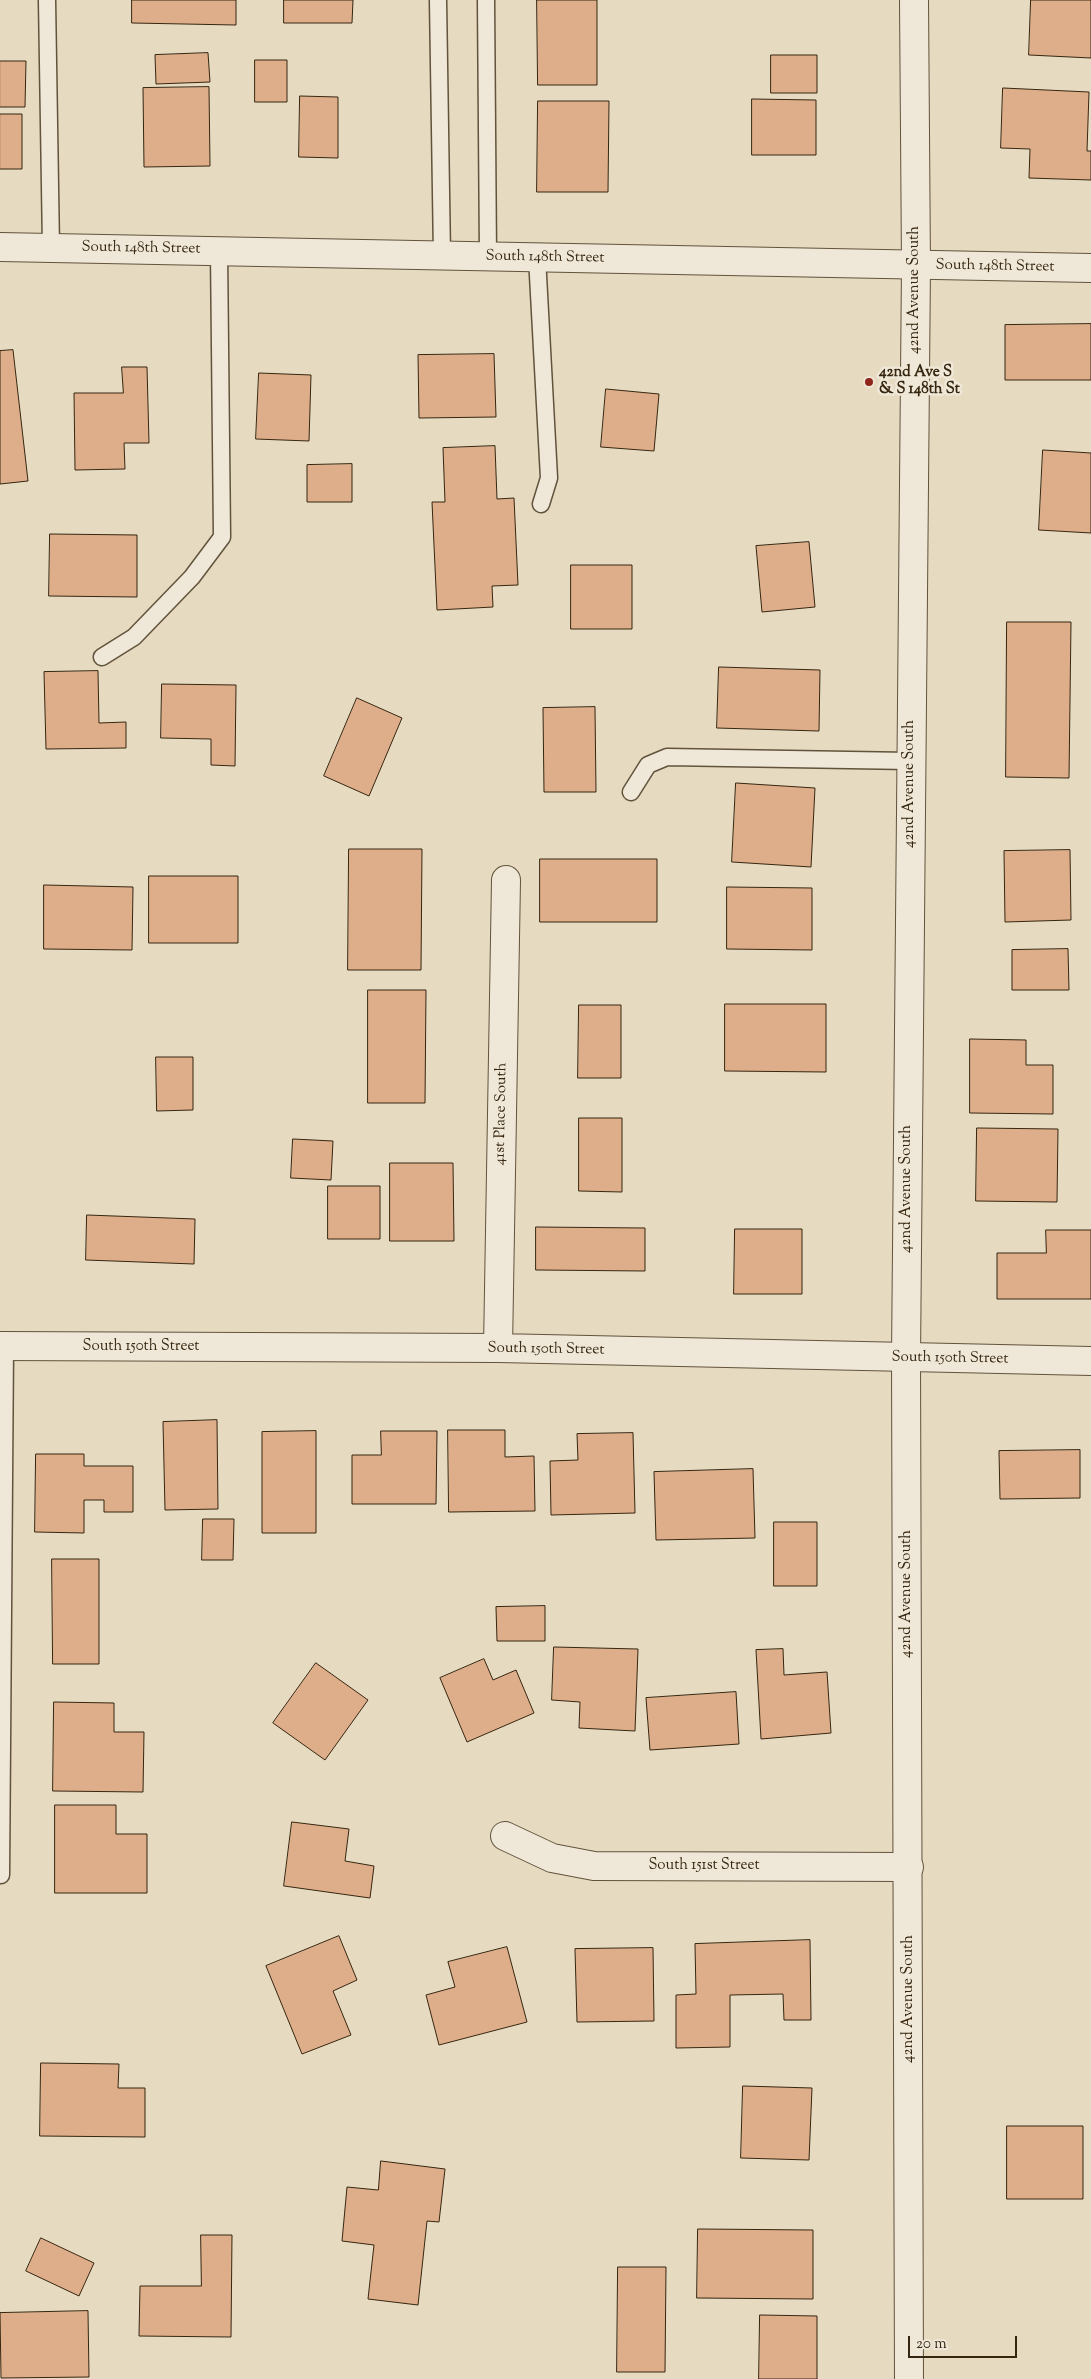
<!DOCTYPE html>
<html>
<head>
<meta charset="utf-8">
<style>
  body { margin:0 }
  #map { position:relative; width:1091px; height:2379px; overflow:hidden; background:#e6dac1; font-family:"Sorts Mill Goudy",serif }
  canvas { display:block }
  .scale { position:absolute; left:908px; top:2336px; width:109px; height:22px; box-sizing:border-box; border:2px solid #36260f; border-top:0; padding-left:6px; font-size:15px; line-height:18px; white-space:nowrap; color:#36260f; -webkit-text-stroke:4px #efe7d7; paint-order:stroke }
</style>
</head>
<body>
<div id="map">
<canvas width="1091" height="2379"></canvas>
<div class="scale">20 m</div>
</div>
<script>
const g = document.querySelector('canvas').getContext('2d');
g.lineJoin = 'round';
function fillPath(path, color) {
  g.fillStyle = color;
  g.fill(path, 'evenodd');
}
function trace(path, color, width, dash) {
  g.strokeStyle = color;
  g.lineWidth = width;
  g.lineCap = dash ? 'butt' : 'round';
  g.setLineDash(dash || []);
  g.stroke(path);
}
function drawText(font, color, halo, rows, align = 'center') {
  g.font = font + ' "Sorts Mill Goudy",serif';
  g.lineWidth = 5;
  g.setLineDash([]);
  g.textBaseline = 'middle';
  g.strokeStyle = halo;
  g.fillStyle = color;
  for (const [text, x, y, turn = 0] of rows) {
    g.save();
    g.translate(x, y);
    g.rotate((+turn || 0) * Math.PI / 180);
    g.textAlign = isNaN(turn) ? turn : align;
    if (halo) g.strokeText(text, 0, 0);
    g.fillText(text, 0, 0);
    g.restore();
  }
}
const building = new Path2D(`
  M132,0H236V25L132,23Z
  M284,0H353L352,23H284Z
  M537,0H597V85H538Z
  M1031,0H1091V58L1029,55Z
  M208,53L210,82L156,84L155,55Z
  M771,55H817V93H771Z
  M255,60H287V102H255Z
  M0,61H26L25,107H0Z
  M209,87L210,166L144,167L143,88Z
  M1003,88L1089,92L1087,151H1091V180L1029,178L1030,149L1001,148Z
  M300,96L338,97V158L299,157Z
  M752,99L816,100V155H752Z
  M538,101H609L608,192H537Z
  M0,114H22V169H0Z
  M1091,324V380H1005V325Z
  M13,350L28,481L0,484V351Z
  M494,354L496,417L419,418L418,355Z
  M122,367H147L149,443H124L125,469L75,470L74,393H123Z
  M259,373L311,375L309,441L256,439Z
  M606,389L659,394L654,451L601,447Z
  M495,446L497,499L514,498L518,585L492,586L493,607L437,610L432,502H445L443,448Z
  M1043,450L1091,453V533L1039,530Z
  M352,464V502H307V465Z
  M50,534L137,535V597L49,596Z
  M809,542L815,607L762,612L756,546Z
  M571,565H632V629H571Z
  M1007,622H1071L1069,778L1006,777Z
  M719,667L820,670L819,731L717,728Z
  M98,671L99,723L126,722V748L46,749L44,672Z
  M162,684L236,685L235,766L211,765V739L161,738Z
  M357,698L402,718L369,796L324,776Z
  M595,707L596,792H544L543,708Z
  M736,783L815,788L811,867L732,862Z
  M349,849H422L421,970H348Z
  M1070,850L1071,920L1005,922L1004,851Z
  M540,859H657V922H540Z
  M149,876H238V943H149Z
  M44,885L133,887L132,950L44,949Z
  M727,887L812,888V950L727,949Z
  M1068,949L1069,990H1012V950Z
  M368,990H426L425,1103H368Z
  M725,1004H826V1072L725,1071Z
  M579,1005H621V1078H578Z
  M970,1039L1026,1040V1065H1053V1114L970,1113Z
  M156,1057H193V1110L157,1111Z
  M579,1118H622V1192L579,1191Z
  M977,1128L1058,1129L1057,1202L976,1201Z
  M293,1139L333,1141L331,1180L291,1178Z
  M390,1163H453L454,1241H390Z
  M328,1186H380V1239H328Z
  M87,1215L195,1219L194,1264L86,1260Z
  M536,1227L645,1228V1271L536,1270Z
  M735,1229H802V1294H734Z
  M1046,1230H1091V1299H997V1253H1046Z
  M217,1420L218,1509L165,1510L163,1422Z
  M448,1430H505V1457L534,1456L535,1511L449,1512Z
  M316,1431V1533H262V1432Z
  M381,1431H437L436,1504H352V1455H381Z
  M633,1433L635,1513L551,1515L550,1461L578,1460L577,1434Z
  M1080,1450V1498L1000,1499L999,1451Z
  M36,1454H84V1466H133V1512H104V1500H84V1533L35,1532Z
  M753,1469L755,1538L656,1540L654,1472Z
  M203,1519H234L233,1560H202Z
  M774,1522H817V1586H774Z
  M52,1559H99V1664H53Z
  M545,1606V1641H497L496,1607Z
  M554,1647L638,1649L635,1731L579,1728L580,1702L552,1700Z
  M783,1649L784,1675L827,1672L831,1733L761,1739L756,1650Z
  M484,1659L493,1680L516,1670L534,1713L467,1742L440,1678Z
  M316,1663L368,1700L325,1760L273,1723Z
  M736,1692L739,1744L650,1750L646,1698Z
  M54,1702L114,1703V1732H144L143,1792L53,1791Z
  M55,1805H116V1834H147V1893H55Z
  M292,1822L349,1829L345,1861L374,1866L370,1898L284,1886Z
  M339,1936L357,1980L333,1991L351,2035L302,2054L266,1966Z
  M810,1940L811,2020H784L783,1994L730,1995V2047L676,2048V1995L696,1994L695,1944Z
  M507,1947L527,2022L439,2045L426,1995L455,1987L448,1962Z
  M653,1948L654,2021L577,2022L575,1949Z
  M41,2063L119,2064L118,2088H145V2137L40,2136Z
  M743,2086L812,2088L809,2160L741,2158Z
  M1007,2126H1083V2199H1007Z
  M381,2161L445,2169L439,2222L427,2221L418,2305L368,2299L374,2245L342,2241L347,2187L378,2190Z
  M698,2229L813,2230V2299L697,2298Z
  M201,2235H232L231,2337L139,2336L140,2286H201Z
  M41,2238L94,2263L79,2296L26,2271Z
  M618,2267H666L665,2372H617Z
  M88,2311L89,2377L1,2378L0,2313Z
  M760,2315L817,2316V2379H759Z`);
fillPath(building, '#deae8b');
trace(building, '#36260f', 1);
const service = new Path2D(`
  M47,0L51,248
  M438,0L442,256
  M486,0L488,257
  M537,257L549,478L541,504
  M102,657L134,637L192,577L222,537L219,251
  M631,792L648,765L667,757L910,761
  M1,1875L5,1346`);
const minor = new Path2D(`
  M0,247L1091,268
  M0,1346L498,1348L1091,1361
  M498,1348L506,880
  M505,1836L552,1858L594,1866L909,1867`);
const tertiary = new Path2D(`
  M909,2379L906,1358L916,266L914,0`);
trace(service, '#62533c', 19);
trace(minor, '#62533c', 30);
trace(tertiary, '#62533c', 30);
trace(service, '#efe7d7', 16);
trace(minor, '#efe7d7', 28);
trace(tertiary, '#efe7d7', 28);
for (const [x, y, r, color] of [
  [869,382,5,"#8f2418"]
]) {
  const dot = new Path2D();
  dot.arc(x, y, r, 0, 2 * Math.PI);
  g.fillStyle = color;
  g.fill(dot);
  trace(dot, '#efe7d7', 2);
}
drawText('15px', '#36260f', '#efe7d7', [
  ["South 148th Street",141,249,1],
  ["South 148th Street",545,258,1],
  ["South 148th Street",995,267,1],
  ["42nd Avenue South",915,290,-90],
  ["42nd Avenue South",910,784,-90],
  ["41st Place South",502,1114,-89],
  ["42nd Avenue South",907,1189,-90],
  ["South 150th Street",141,1347],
  ["South 150th Street",546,1350,1],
  ["South 150th Street",950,1359,1],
  ["42nd Avenue South",907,1594,-90],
  ["South 151st Street",704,1866],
  ["42nd Avenue South",909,1999,-90]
]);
drawText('bold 15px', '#36260f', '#efe7d7', [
  ["42nd Ave S",879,373],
  ["& S 148th St",879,390]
], 'left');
</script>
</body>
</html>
